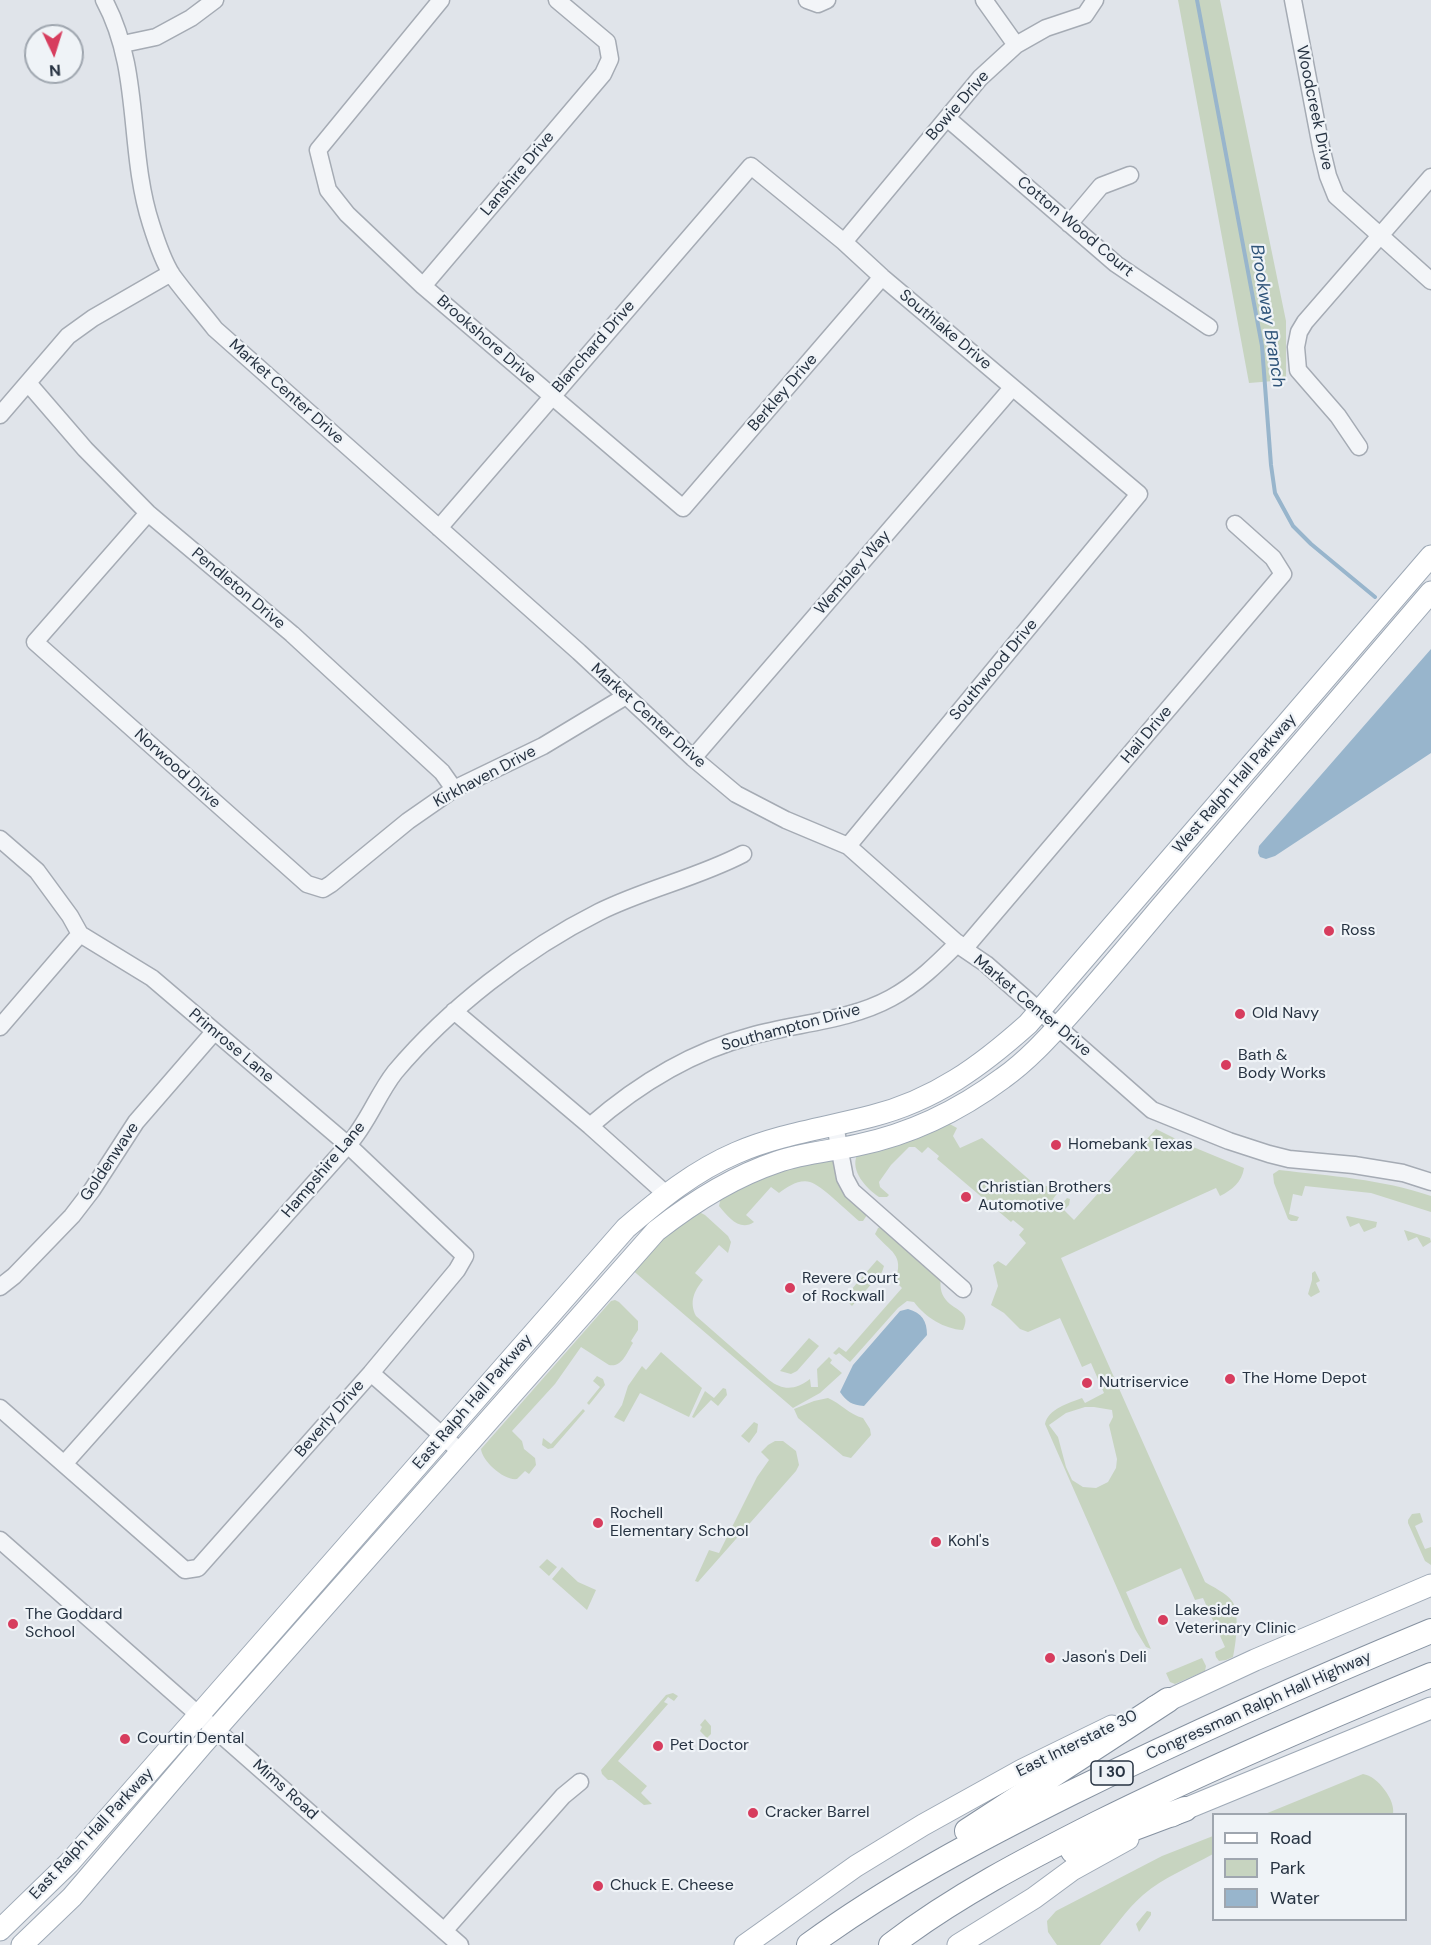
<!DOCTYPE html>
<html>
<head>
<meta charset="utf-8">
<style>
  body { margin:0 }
  #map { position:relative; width:1431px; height:1945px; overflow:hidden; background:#e0e4ea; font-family:"DM Sans",sans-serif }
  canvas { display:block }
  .legend { position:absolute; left:1212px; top:1813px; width:195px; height:108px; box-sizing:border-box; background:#eff3f7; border:2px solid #9fa6af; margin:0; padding:8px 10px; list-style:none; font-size:18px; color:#273342 }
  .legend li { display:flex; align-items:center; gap:12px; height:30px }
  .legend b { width:30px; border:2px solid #9fa6af }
  .north { position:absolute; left:24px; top:24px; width:60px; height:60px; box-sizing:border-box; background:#eff3f7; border:2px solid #9fa6af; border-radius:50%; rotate:176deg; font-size:16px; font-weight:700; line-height:24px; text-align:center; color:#273342 }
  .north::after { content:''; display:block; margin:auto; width:21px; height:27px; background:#d73d5e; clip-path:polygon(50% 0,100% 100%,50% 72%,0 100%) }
</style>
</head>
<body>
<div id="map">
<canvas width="1431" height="1945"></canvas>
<ul class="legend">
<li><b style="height:8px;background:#fff"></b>Road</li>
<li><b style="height:16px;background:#c7d4c0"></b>Park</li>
<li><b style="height:16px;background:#98b5cc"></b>Water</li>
</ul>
<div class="north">N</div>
</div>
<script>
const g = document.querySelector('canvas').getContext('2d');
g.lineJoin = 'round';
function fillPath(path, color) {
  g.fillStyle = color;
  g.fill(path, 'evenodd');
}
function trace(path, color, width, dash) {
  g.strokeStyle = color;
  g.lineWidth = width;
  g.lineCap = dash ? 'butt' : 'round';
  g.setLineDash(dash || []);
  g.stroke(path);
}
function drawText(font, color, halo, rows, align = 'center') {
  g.font = font + ' "DM Sans",sans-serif';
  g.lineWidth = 4.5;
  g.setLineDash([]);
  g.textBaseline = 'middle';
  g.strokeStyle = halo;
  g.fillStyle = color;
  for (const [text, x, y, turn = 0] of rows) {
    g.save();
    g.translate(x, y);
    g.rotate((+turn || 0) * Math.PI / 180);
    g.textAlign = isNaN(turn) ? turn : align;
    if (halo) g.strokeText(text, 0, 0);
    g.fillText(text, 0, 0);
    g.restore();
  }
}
fillPath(new Path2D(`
  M1178,0H1220L1286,321V380L1249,383Z
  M948,1123L957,1128L953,1136L960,1148L982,1138L1033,1183L1059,1189V1191L1053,1199L1061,1205L1067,1198L1070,1199L1069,1205L1064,1210L1074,1220L1156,1129L1186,1144L1244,1168C1242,1182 1232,1190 1220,1196L1216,1188L1061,1258L1205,1582C1213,1587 1226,1593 1232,1601C1240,1612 1236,1643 1233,1657L1226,1660L1219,1661L1216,1657L1215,1652L1225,1647L1203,1598L1195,1600L1181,1568L1126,1592L1151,1649L1146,1647L1135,1629L1045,1424C1048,1409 1069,1403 1082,1398L1085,1403L1104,1393L1091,1363L1082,1367L1060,1318L1028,1332L1020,1329L1004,1313L991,1305L998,1286L993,1265L998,1261L1006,1266L1026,1243L1019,1235L1024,1229L1013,1220L1011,1222L937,1159L939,1156L928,1147L922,1153L915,1147H909L891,1165L879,1182L880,1187L889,1195L887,1197H879C866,1188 850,1171 857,1155ZM1085,1407H1094L1112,1410L1113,1417L1109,1425L1117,1459L1116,1468L1108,1482L1096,1488L1083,1487L1072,1480L1066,1467L1058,1437L1049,1425L1066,1413Z
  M833,1159L866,1209L867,1215L863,1221H859C849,1213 820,1184 810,1182C799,1179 787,1187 779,1193L771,1187L746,1215L754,1222C740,1232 728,1217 719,1206L721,1197L773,1171Z
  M1279,1170C1331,1176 1381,1179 1431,1196V1212L1371,1193L1305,1186L1302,1196L1293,1194L1289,1214L1299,1217L1297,1221H1291L1288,1219L1274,1183L1273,1174Z
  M694,1212L701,1213L705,1215L728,1236L731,1242L728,1253L719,1245L695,1273L703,1280C694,1291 689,1302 696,1316L769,1380C783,1391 796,1390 810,1379L811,1387H818L817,1369L829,1357L832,1360L830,1363L842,1373L820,1393L793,1408L630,1268L652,1246Z
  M1347,1216L1377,1222L1376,1227L1364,1232L1359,1223L1350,1227L1346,1217Z
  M882,1226L941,1276C940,1285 940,1293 946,1300C955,1311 972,1311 963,1330C944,1329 925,1317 914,1302L907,1301L898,1308L850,1362L839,1353L836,1355L833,1353L839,1347L846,1352L902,1288L895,1281C905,1254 890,1252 875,1234L878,1228Z
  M1404,1230L1430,1238L1431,1242L1423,1247L1417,1237L1408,1241Z
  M877,1260L884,1266L882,1272L852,1306L844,1298Z
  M1315,1271L1320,1281L1316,1283L1320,1292L1311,1297L1308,1294L1312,1280V1273Z
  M615,1300L619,1302L638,1321V1330L631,1341L633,1343C627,1352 622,1368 609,1365L581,1347L555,1384L512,1431L522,1441L524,1449L535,1458L536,1465L529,1474L525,1471L517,1479C504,1481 482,1461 481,1449L611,1301Z
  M809,1338L819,1346L797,1371L791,1374L780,1371Z
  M661,1352L702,1388L689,1417L640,1393L624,1422L614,1417L622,1405L628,1386L642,1366L646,1370Z
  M597,1376L603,1379L605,1385L589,1405L587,1403L600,1387L593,1381Z
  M723,1388L726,1389L727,1395L718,1406L711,1400L694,1418L692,1417L705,1391L714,1398Z
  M828,1398C840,1403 850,1415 863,1418L870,1429L871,1435L851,1458L843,1456L798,1418L794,1409L814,1401Z
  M583,1409L585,1411L553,1448L548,1449L542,1445L543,1438L551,1444Z
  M754,1422L758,1424L757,1432L749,1443L741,1436Z
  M775,1441H783L796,1451L799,1465L796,1471L698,1582L695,1581L709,1550L719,1553L757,1477L769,1460L761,1452L768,1445Z
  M1420,1513L1423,1522L1415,1526L1425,1549L1431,1547V1565L1425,1561L1408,1523V1520L1412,1514Z
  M547,1559L557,1567L549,1576L539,1567Z
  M562,1567L578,1582L596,1590L587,1610L552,1579Z
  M1202,1658L1206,1666L1205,1671L1175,1684L1170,1682L1166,1673Z
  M673,1693L678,1696L674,1701L668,1697L664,1702L668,1704L618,1761L647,1786L641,1793L652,1804L644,1805L612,1780H608L602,1774L601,1770L666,1695Z
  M705,1719L711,1726V1734L707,1738L700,1731L702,1727L700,1725Z
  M1363,1774C1378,1776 1396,1801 1393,1814H1265Z
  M1213,1836V1854C1190,1867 1164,1877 1143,1895C1127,1909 1114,1928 1100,1945H1057L1048,1932L1047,1921L1056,1911L1162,1856Z
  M1147,1911L1151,1912V1915L1139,1932L1136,1924Z`), '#c7d4c0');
fillPath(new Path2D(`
  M1431,649V753L1275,856L1266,859L1260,857L1258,853L1259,846Z
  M908,1309C922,1313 927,1321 927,1335L864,1406C852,1405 847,1402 840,1392L853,1365L900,1311Z`), '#98b5cc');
trace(new Path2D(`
  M1197,0L1262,346L1271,465L1275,493L1293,526L1311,544L1375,597`), '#98b5cc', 4);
const minor = new Path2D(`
  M104,0C142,70 127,150 151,224C156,240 163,261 172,275C185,293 201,311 215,329L579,652L693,758L736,794L786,820L848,846L964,949L986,964L1152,1110L1229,1141L1269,1154L1289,1159L1354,1165L1403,1173L1431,1182
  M441,0L318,150L328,190L347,214L423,286L683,508L882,277
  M807,0L818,4L827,0
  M984,0L1016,45
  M1293,0L1321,147L1328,176L1336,196L1431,281
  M123,44L156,37L191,18L215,0
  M947,118L1116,264L1209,327
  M1069,224L1101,186L1130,175
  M844,242L980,78L1016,45L1046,28L1085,15L1095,0
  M423,286L603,74L610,59L607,42L557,0
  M28,383L85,449L148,513L292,634L442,772L454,789
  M0,415L68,336L93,318L171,273
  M1359,447L1338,416L1298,370L1296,347L1299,332L1305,322L1431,177
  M148,513L35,642L307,884L323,889L331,884L408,821L454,789L543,746L626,696
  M439,528L751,166L844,242L882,277L1139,494L848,846
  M693,758L1012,388
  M0,839L37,871L70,916L80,934L152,978L348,1145L465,1256L457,1270L371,1373L198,1568L185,1570L0,1408
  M964,949L1283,574L1273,558L1235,524
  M454,1011L590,1126L666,1194
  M0,1027L80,934
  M835,1125L845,1178L852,1191L963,1289
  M590,1126C637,1085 690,1052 751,1036C797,1023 849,1021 891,998C917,984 938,963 958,943
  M0,1287L14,1276L72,1216L92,1190L136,1122L214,1032
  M371,1373L461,1452
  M64,1464L348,1145C368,1123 377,1095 395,1072C448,1009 525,949 599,912C645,889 697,878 743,854
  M0,1540L460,1945
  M444,1931L563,1796L580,1782`);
const major = new Path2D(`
  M1154,1707L1255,1660L1431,1585
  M1172,1816L1185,1809L1431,1708
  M0,1930L69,1863L626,1228C660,1199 694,1171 736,1153C780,1134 826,1128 872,1116C935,1100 981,1066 1028,1024L1431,556
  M22,1945L72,1897L202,1745L656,1231C693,1202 732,1177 777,1162C803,1153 831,1151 858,1145C911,1134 960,1110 1003,1078C1027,1061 1047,1039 1067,1017C1099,981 1130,944 1161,907C1251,802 1341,697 1431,592
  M745,1945L856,1866L923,1825L1022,1770L1112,1726
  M958,1945L1034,1898L1072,1870L1128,1839`);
const highway = new Path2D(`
  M967,1831L1168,1700
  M1073,1851L1185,1809
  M809,1945C891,1885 981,1838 1071,1793C1189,1735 1310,1681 1431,1631
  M891,1945C955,1896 1027,1859 1098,1823C1207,1769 1319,1721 1431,1675`);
trace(minor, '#a5abb4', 19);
trace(major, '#9ea9b6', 23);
trace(highway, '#8692a1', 26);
trace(minor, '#f3f5f8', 16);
trace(major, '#fff', 21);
trace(highway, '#fff', 24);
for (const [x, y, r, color] of [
  [1329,931,6,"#d73d5e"],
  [1240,1014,6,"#d73d5e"],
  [1226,1065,6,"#d73d5e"],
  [1056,1145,6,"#d73d5e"],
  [966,1197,6,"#d73d5e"],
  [790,1288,6,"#d73d5e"],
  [1230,1379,6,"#d73d5e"],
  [1087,1383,6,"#d73d5e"],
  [598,1523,6,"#d73d5e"],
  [936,1542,6,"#d73d5e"],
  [1163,1620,6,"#d73d5e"],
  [13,1624,6,"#d73d5e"],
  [1050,1658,6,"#d73d5e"],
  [125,1739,6,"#d73d5e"],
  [658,1746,6,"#d73d5e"],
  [753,1813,6,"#d73d5e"],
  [598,1886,6,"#d73d5e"]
]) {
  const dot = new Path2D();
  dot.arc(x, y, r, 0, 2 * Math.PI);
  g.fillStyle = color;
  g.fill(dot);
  trace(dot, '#eff3f7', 2);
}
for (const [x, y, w] of [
  [1112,1773,42]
]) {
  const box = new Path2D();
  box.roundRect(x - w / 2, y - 12, w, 24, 4.5);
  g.fillStyle = '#eff3f7';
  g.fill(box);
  trace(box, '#273342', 1.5);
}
drawText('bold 15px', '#273342', null, [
  ["I 30",1112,1773]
]);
drawText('16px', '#273342', '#eff3f7', [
  ["Bowie Drive",958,106,-49],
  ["Woodcreek Drive",1314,108,78],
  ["Lanshire Drive",518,174,-50],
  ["Cotton Wood Court",1075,227,40],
  ["Southlake Drive",945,330,40],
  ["Brookshore Drive",486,340,41],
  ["Blanchard Drive",594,347,-49],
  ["Market Center Drive",286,392,42],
  ["Berkley Drive",783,393,-49],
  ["Wembley Way",853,573,-49],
  ["Pendleton Drive",238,589,40],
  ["Southwood Drive",994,670,-50],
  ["Market Center Drive",648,716,42],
  ["Hail Drive",1147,735,-50],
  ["Norwood Drive",177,769,42],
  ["Kirkhaven Drive",485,777,-28],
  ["West Ralph Hall Parkway",1235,784,-49],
  ["Market Center Drive",1032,1006,40],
  ["Southampton Drive",791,1028,-15],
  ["Primrose Lane",231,1046,40],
  ["Goldenwave",110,1162,-56],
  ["Hampshire Lane",324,1170,-50],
  ["East Ralph Hall Parkway",473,1402,-49],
  ["Beverly Drive",330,1419,-49],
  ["Congressman Ralph Hall Highway",1259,1706,-24],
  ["East Interstate 30",1077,1744,-26],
  ["Mims Road",285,1790,42],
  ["East Ralph Hall Parkway",92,1834,-47]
]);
drawText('16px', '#273342', '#eff3f7', [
  ["Ross",1341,931],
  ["Old Navy",1252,1014],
  ["Bath &",1238,1056],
  ["Body Works",1238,1074],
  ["Homebank Texas",1068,1145],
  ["Christian Brothers",978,1188],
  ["Automotive",978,1206],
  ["Revere Court",802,1279],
  ["of Rockwall",802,1297],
  ["The Home Depot",1242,1379],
  ["Nutriservice",1099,1383],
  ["Rochell",610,1514],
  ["Elementary School",610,1532],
  ["Kohl's",948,1542],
  ["Lakeside",1175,1611],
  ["Veterinary Clinic",1175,1629],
  ["The Goddard",25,1615],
  ["School",25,1633],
  ["Jason's Deli",1062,1658],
  ["Courtin Dental",137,1739],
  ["Pet Doctor",670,1746],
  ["Cracker Barrel",765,1813],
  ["Chuck E. Cheese",610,1886]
], 'left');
drawText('italic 18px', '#2f5479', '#eff3f7', [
  ["Brookway Branch",1267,316,81]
]);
</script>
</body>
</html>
